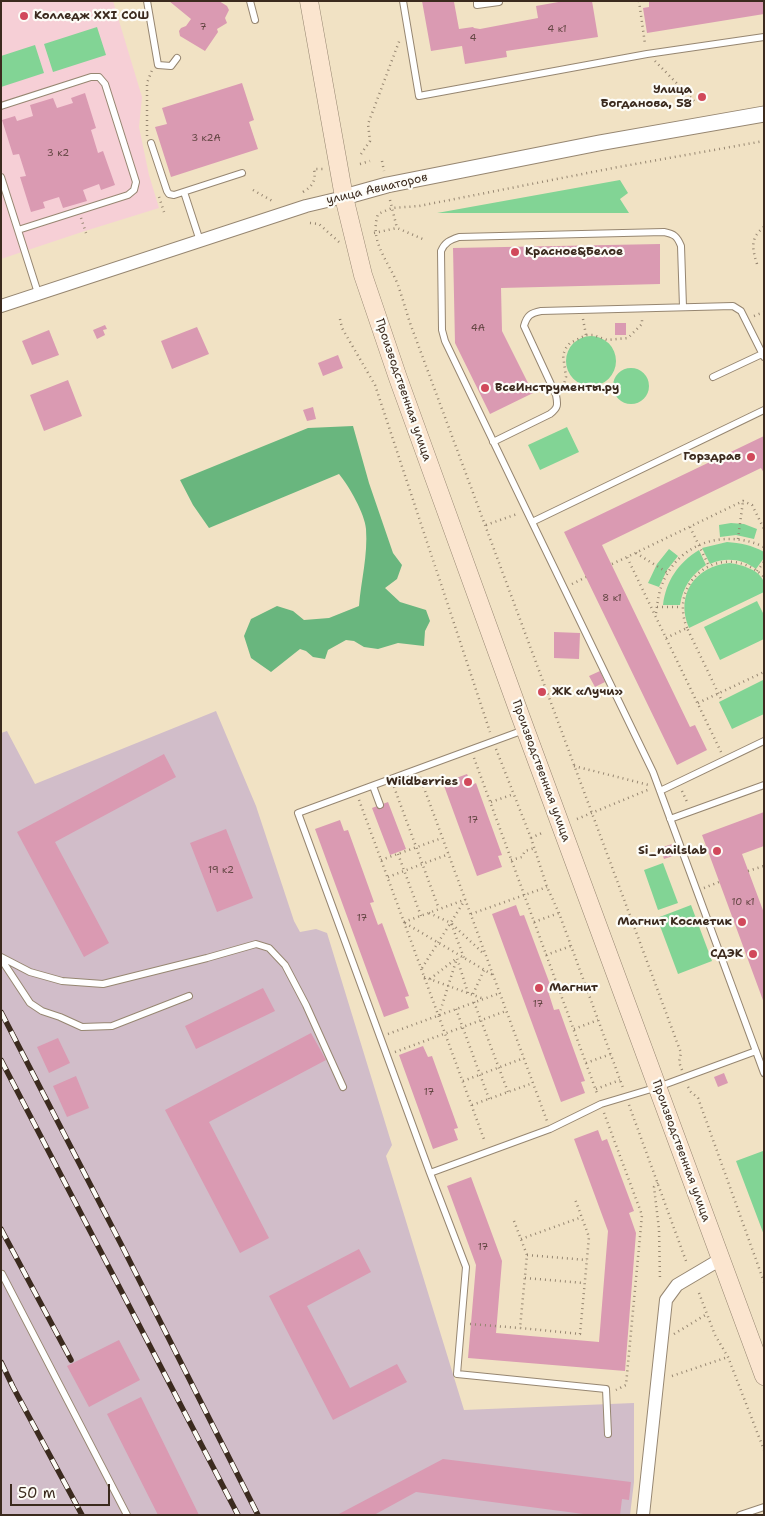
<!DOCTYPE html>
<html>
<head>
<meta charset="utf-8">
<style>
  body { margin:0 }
  #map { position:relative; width:765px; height:1516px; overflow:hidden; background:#f1e2c4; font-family:"Shantell Sans",sans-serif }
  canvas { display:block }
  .frame { position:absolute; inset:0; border:2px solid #3b2a1e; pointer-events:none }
  .scale { position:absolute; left:10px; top:1484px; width:100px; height:22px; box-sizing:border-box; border:2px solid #3b2a1e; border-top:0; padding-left:6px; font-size:15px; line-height:18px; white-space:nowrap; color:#3b2a1e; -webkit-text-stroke:4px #fdfcf7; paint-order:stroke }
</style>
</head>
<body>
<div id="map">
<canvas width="765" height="1516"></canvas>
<div class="frame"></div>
<div class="scale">50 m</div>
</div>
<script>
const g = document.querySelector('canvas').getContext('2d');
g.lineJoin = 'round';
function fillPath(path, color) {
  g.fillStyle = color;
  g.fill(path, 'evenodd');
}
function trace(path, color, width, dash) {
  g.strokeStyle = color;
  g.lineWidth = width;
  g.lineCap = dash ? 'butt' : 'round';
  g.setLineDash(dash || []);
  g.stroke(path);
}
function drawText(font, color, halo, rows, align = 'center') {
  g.font = font + ' "Shantell Sans",sans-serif';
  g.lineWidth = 4.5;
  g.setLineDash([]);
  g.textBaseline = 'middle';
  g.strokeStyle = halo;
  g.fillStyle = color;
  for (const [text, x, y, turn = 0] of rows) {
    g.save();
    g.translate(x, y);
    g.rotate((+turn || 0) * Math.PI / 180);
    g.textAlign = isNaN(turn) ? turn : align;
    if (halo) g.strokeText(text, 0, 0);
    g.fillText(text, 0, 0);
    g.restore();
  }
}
fillPath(new Path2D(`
  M1,1H113L142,97L139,127L149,175L159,208L85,231L1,259Z`), '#f6cfd6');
fillPath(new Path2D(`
  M216,711L256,806L294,921L300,932L316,929L327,933L392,1145L386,1156L464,1410L634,1403V1482L630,1515H1V733L7,731L35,784Z`), '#d1bdc9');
fillPath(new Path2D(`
  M97,27L106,55L53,72L44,44Z
  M35,45L44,73L1,87V56Z
  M620,180L628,193L620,199L629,213H437Z
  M566 361a25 25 0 1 1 50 0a25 25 0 1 1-50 0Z
  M613 386a18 18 0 1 1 36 0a18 18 0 1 1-36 0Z
  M567,427L579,452L540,470L528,445Z
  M731,523L744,524L757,529L754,539L736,535L720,537L719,525Z
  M727,542C740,543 752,545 764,552V558L756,569C742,559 726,557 710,564L702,548Z
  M669,549L678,556L667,570L659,587L648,583L657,564Z
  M699,550L706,565C691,575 683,587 680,605H663C666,581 678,563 699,550Z
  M730,563C741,565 758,569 763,580C765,583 764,588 764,592L689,628C675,595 695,566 730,563Z
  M757,601L764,615V639L720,660L704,627Z
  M763,680L764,714L732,729L719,702Z
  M663,863L678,903L658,910L644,870Z
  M691,905L712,961L678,974L657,918Z
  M763,1151L764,1152V1235L736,1161Z`), '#82d495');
fillPath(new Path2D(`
  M353,426L369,483L393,553L402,565L397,579L385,588L400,602L426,610L430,621L425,631L424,646L398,643L378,649L364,647L354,641L346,640L328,650L325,659L313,657L306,651L300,649L271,672L251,658L244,636L251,619L277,606L293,611L304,620L329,618L359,606C361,581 368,555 366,529C365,514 349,486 339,474L209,528L193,505L180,480L308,428Z`), '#69b67e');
fillPath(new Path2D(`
  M169,1H219L227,6L229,10L225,18L227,23L217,29L218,32L205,51L180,36L179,31L181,28L186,26L191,19Z
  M422,1L454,2L459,29L473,27L474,28L480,29L538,18L536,6L564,1H592L598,37L506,51L507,57L465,64L462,46L431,51Z
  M649,1H764V14L647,33L643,8L649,7Z
  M242,83L254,120L249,122L258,149L171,177L155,127L167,124L162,108Z
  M85,93L96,128L91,130L98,153L103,151L115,185L101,190L99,184L83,190L87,201L63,208L59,197L43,202L45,208L31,212L20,177L26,176L19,154L13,155L2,120L15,116L17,121L33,116L30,105L53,98L57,108L73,103L71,98Z
  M660,244V284L501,288L502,331L533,393L490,414L455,343L453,248Z
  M615,323H626V335H615Z
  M105,325L107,329L103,330L105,335L97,339L93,330Z
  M197,327L209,354L172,369L161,341Z
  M49,330L59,355L32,365L22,341Z
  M338,355L343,368L323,376L318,363Z
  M68,380L82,416L44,431L30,395Z
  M313,407L316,419L307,421L303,410Z
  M764,436V473L761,468L602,545L690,727L695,725L707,750L677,765L564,532Z
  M554,632L580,633L579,659L554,658Z
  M600,671L605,682L595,687L589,676Z
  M164,754L176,777L55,842L109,943L84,957L17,832Z
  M467,774L472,785L476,783L502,855L498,856L502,867L477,876L443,783Z
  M388,802L406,849L390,855L372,808Z
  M764,812V846L742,854L764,913V1003L702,835Z
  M340,820L344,831L348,830L374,902L370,903L378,925L382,923L409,996L405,997L409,1008L384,1017L315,829Z
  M226,829L253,898L217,912L190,843Z
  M672,844L676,855L664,859L660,848Z
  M516,905L520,916L524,915L551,987L547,988L554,1010L559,1009L585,1081L581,1082L585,1093L561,1102L492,914Z
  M263,988L275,1011L196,1049L185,1026Z
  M311,1033L326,1060L209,1122L269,1238L240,1253L165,1110Z
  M58,1038L70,1063L49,1073L37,1047Z
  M423,1046L428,1057L432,1056L458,1128L454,1129L458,1140L433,1149L399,1055Z
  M724,1073L728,1083L718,1087L714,1077Z
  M76,1076L89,1108L67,1117L53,1086Z
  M598,1130L602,1141L607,1139L634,1211L629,1213L636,1233L625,1371L468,1358L476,1265L447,1186L471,1177L502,1261L496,1333L599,1342L608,1231L574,1139Z
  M359,1249L371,1272L307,1306L350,1388L397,1364L407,1382L333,1420L269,1296Z
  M119,1340L140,1380L89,1407L67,1366Z
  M141,1397L199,1515H158L107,1414Z
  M443,1459L631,1482L629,1500L622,1499L620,1515H591L416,1492L374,1515H337Z`), '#da9ab2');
const service = new Path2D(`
  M147,1L158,65L171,66L177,58
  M250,1L255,20
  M403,1L419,96L647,54L764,37
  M477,1V5L499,2
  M1,106L91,77H99L105,84L136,182L134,190L128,195L18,230
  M151,143L167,191L169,194L174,195L242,173
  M1,177L38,293
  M184,192L200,241
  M713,377L762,354
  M764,410L532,522L653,772L764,1073
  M493,442L550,414C558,408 558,405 556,395L524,326C527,315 531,313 541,311L733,306L741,311L764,357
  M532,522L445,341L442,330L441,251C445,242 450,240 459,237L664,232C674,234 677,236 681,246L683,307
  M524,730L298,813L430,1173L550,1129L601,1104L658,1087L756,1051
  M373,786L380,805
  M660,791L764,741
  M670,819L764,785
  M1,957L30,972L62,981L103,984L207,958L256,944L269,948L285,965L306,1005L343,1087
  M1,959L30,1003L42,1011L60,1017L82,1027L112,1026L189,996
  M430,1173L466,1267L457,1374L606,1389L608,1434
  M2,1274L127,1515
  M740,1515L764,1507`);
const minor = new Path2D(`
  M1,306L306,206L344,197
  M643,1515L666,1300L677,1285L721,1259`);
const tertiary = new Path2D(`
  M344,197L387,185L599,143L764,114`);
const secondary = new Path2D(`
  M309,1L344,197L363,275L398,378L520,715L764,1376`);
trace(service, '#968671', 8);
trace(minor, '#968671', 14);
trace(tertiary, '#968671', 17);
trace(secondary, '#968671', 19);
trace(new Path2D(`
  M639,1L645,44
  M655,61L695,102
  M147,136V83L152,70
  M361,154L370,141L368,124L400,39
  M382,161L384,171
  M360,164L370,161
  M253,190L274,202
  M303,192C313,186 316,180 314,169H324
  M159,197L164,212
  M390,200L397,228
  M81,218L86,233
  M310,223L319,224L339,242
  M374,233L397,228L425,240
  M757,264C752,248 750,238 764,227
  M754,316L764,312
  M340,319L342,328L375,385L490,732
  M583,319L586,335
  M563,387L566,377L563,355L566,348L570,343L586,335H593L607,340L628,338L642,324V317
  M486,525L517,514
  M690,527L709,566
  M738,539L743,501
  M636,553L668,573
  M612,564L627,557
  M757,571L764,562
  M572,584L586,577
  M657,607H682
  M656,613C658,600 659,588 666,576C685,540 729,530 764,547
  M687,628C667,578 725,539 764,577
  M666,638L687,628L722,701
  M698,703L764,672
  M496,749L531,838L547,887L559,913L623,1088
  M721,752L627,557L743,501L752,505L764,529
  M474,758L598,1096
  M574,766L649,785
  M420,777L547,1121
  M394,787L439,909
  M682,791L688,804
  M359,800L485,1142
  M491,802L514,794
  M577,819L650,789
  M531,838L544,832
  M398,854L421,916
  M381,860L442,838
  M511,860L522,857L525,851L535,848
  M748,871L764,866
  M388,877L449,854
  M704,888L719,882
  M429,913L451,923L464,958
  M471,914L547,887
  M404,922L464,900
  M534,922L559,913
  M405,923L493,975
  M452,924L484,954
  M546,955L571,946
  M422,968L465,900
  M424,977L484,999
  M430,979L457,958L468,993
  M473,994L484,970
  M474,1002L508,1092
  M456,1009L489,1099
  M439,1015L457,958
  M574,1029L598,1020
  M388,1034L500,993
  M395,1052L506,1011
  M586,1063L611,1054
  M682,1070L679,1062L681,1053L410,323C406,310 402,297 398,285C388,260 369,242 378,214L392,208L419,206L613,168L764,141
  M463,1081L524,1058
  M688,1087L691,1092L698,1098L764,1282
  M596,1089L620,1080
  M472,1105L533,1083
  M629,1105L686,1261
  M604,1113L642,1215L626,1385L616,1390
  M658,1183L654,1187L659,1229L660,1281
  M514,1221L527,1255L520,1328L580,1334L589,1237L575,1199
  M521,1239L582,1217
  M527,1255L587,1260
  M525,1278L584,1283
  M699,1293L715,1335L728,1357L764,1450
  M470,1324L520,1328
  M674,1334L707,1314
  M672,1376L728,1357`), '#968671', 2.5, [1, 4]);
trace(service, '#fff', 6);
trace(minor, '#fff', 12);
trace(tertiary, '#fff', 15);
trace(secondary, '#fbe5cf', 18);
const rail = new Path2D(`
  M1,1012L122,1246L258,1515
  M1,1060L238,1515
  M1,1229L71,1360
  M1,1362L13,1387L82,1515`);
trace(rail, '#3b2a1e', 5.5);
trace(rail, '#fdfcf7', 4, [11]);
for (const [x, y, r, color] of [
  [24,16,5,"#d1495b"],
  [702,97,5,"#d1495b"],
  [515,252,5,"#d1495b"],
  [485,388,5,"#d1495b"],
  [751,457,5,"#d1495b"],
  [542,692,5,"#d1495b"],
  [468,782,5,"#d1495b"],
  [717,851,5,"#d1495b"],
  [742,922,5,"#d1495b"],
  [753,954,5,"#d1495b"],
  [539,988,5,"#d1495b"]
]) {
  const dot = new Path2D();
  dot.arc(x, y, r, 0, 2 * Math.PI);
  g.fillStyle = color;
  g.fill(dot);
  trace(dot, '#fdfcf7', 2);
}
drawText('10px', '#634643', null, [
  ["7",203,27],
  ["4 к1",557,29],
  ["4",473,38],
  ["3 к2А",206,138],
  ["3 к2",58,153],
  ["4А",478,328],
  ["8 к1",612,598],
  ["17",473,820],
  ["19 к2",221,870],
  ["10 к1",743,902],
  ["17",362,918],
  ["17",538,1004],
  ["17",429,1092],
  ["17",483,1247]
]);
drawText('bold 12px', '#3b2a1e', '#fdfcf7', [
  ["Колледж XXI СОШ",34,16,"left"],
  ["Улица",692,90],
  ["Богданова, 58",692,104],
  ["Красное&Белое",525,252,"left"],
  ["ВсеИнструменты.ру",495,388,"left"],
  ["Горздрав",741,457],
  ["ЖК «Лучи»",552,692,"left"],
  ["Wildberries",458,782],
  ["Si_nailslab",707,851],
  ["Магнит Косметик",732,922],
  ["СДЭК",743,954],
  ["Магнит",549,988,"left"]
], 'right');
drawText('12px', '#3b2a1e', '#fdfcf7', [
  ["улица Авиаторов",377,189,-13],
  ["Производственная улица",403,390,71],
  ["Производственная улица",541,771,70],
  ["Производственная улица",681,1151,70]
]);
</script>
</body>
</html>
